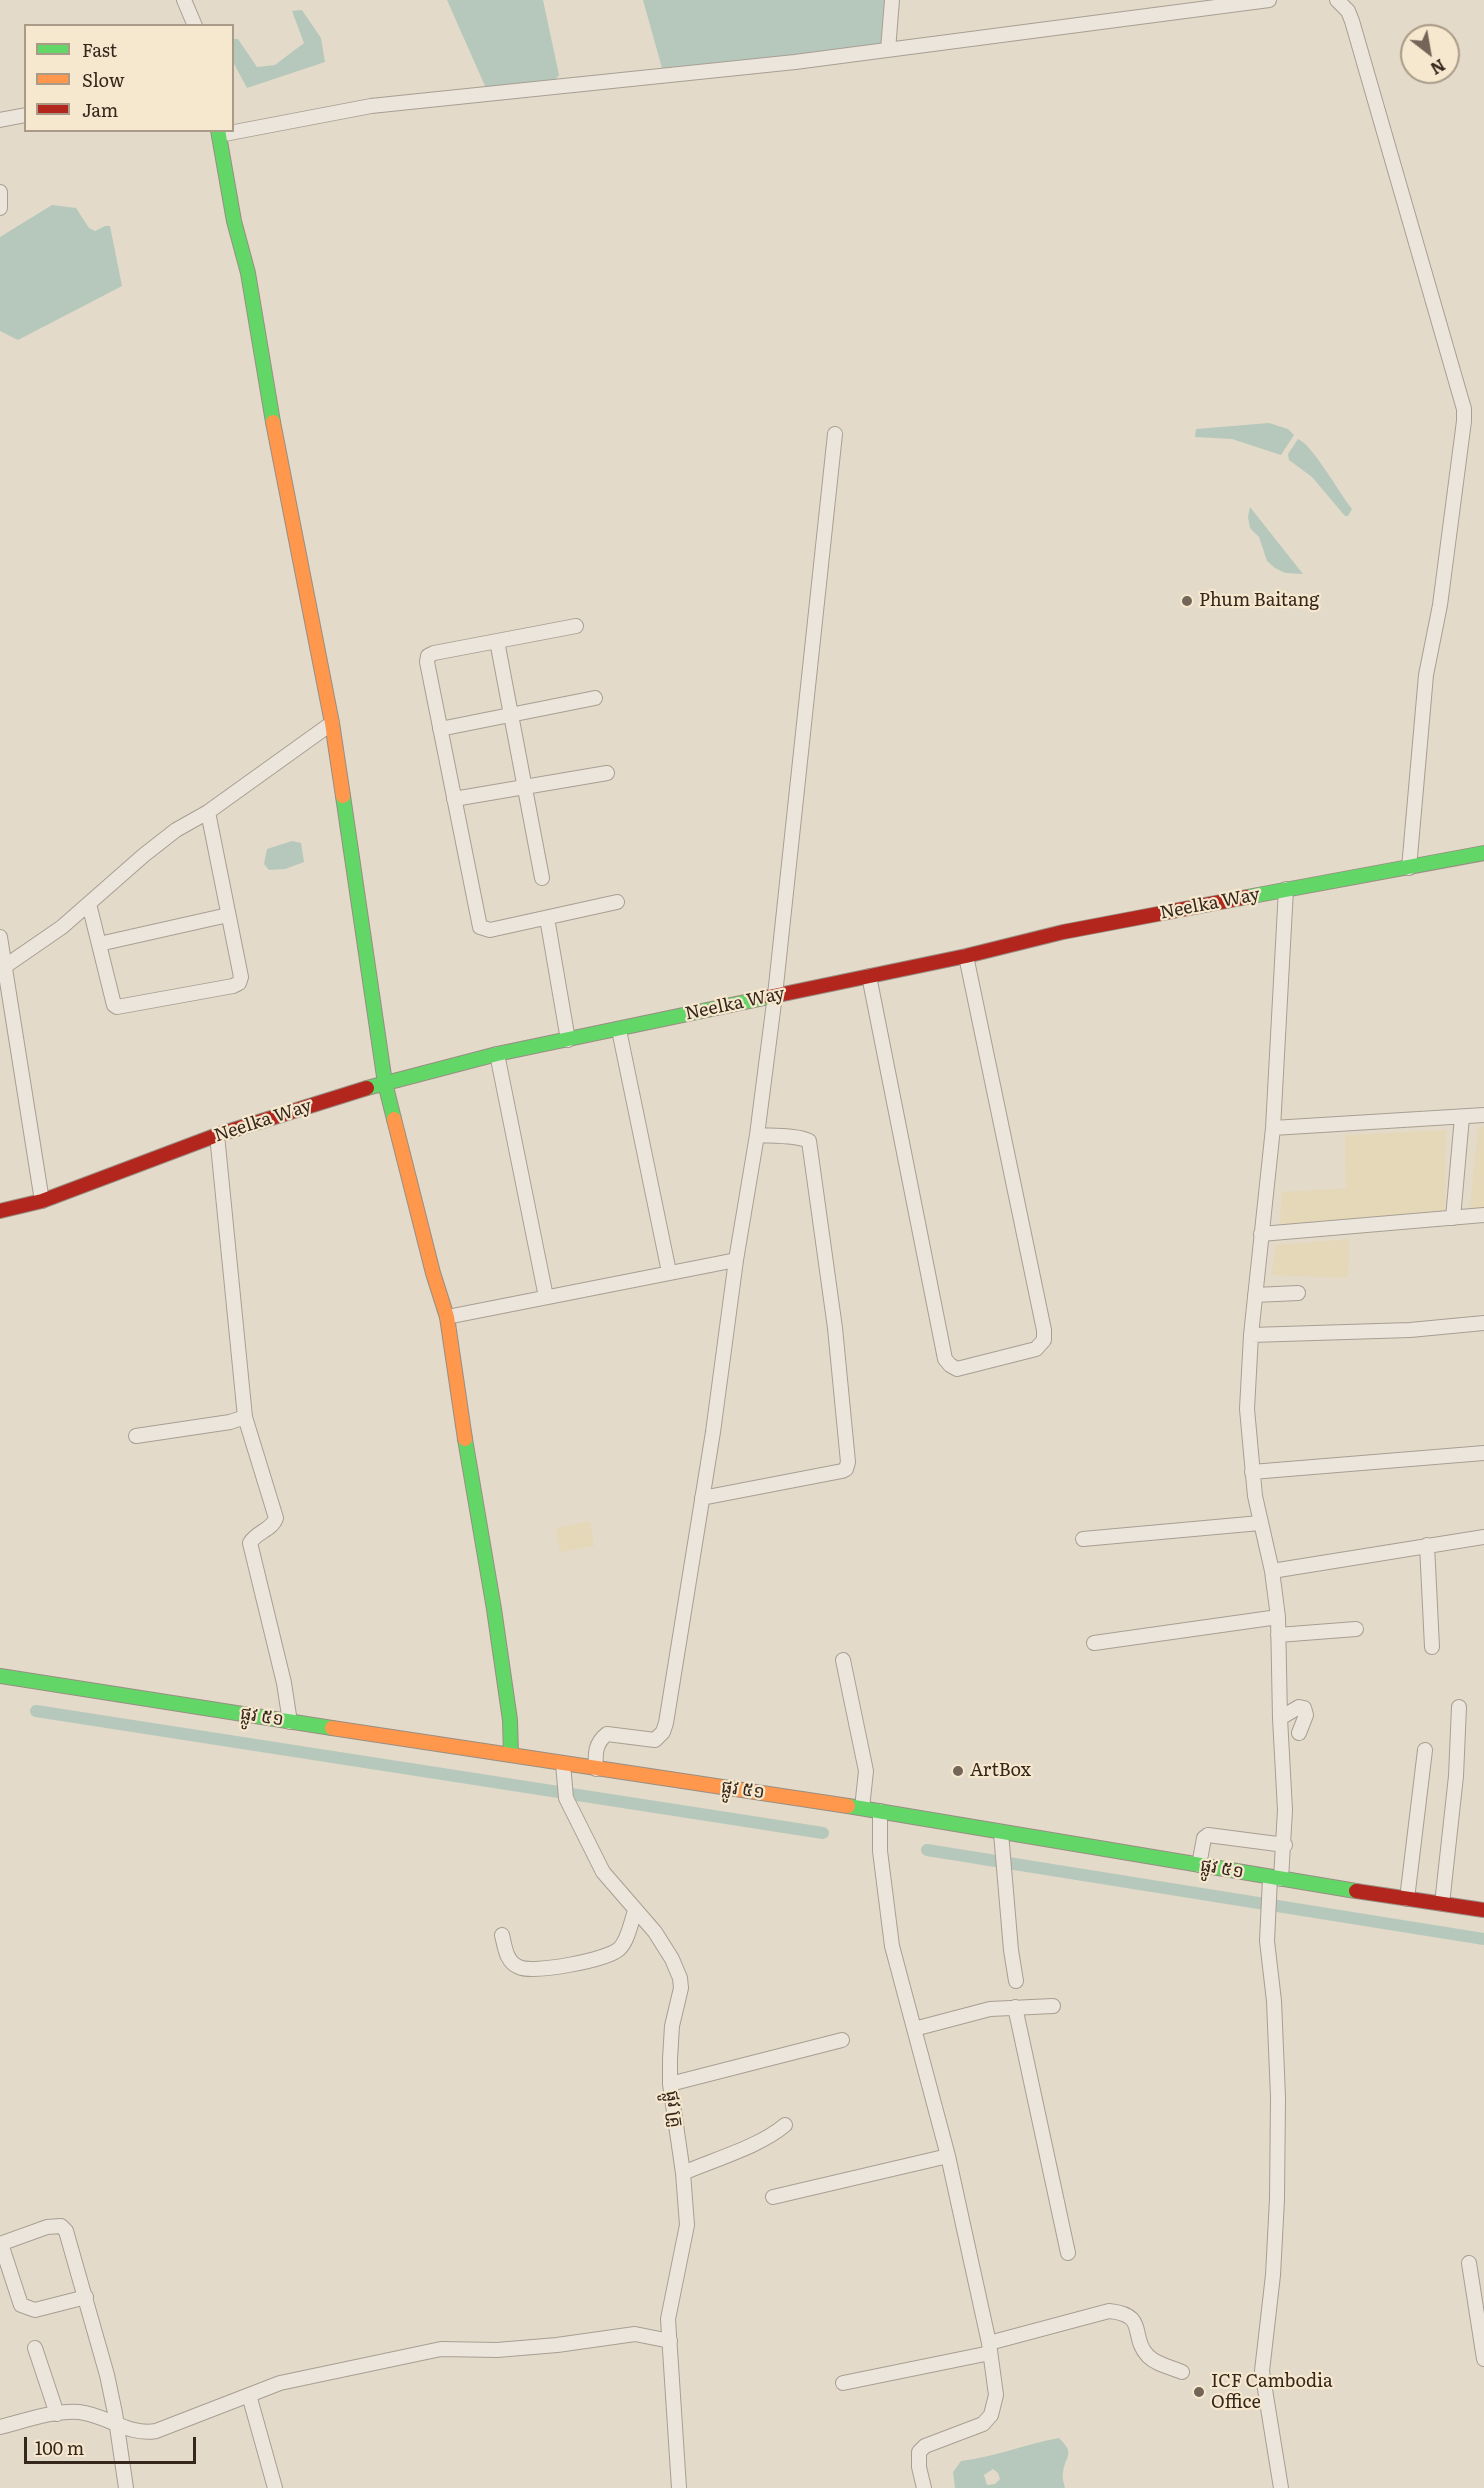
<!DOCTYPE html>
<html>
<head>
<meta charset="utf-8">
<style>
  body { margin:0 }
  #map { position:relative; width:1484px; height:2488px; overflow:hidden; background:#e3dac9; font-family:Literata,serif }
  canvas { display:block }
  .legend { position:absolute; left:24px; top:24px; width:210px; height:108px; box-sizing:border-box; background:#f6e8ce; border:2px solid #a99b87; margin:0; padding:8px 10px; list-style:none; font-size:18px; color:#36271c }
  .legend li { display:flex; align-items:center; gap:12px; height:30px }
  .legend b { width:30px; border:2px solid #a99b87 }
  .north { position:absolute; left:1400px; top:24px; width:60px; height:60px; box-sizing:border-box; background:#f6e8ce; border:2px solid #a99b87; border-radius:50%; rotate:149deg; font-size:16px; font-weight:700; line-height:24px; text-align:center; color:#36271c }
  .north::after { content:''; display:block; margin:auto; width:21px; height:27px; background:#736659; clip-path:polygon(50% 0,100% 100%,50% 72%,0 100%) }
  .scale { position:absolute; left:24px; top:2437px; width:172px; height:27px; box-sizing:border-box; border:3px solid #36271c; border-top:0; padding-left:8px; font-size:18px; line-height:21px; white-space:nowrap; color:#36271c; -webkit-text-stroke:4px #f6e8ce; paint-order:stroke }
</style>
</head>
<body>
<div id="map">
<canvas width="1484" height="2488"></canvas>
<ul class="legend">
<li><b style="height:8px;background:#63d668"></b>Fast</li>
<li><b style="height:8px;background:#ff974d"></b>Slow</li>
<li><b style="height:8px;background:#b3261e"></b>Jam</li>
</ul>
<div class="north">N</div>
<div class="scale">100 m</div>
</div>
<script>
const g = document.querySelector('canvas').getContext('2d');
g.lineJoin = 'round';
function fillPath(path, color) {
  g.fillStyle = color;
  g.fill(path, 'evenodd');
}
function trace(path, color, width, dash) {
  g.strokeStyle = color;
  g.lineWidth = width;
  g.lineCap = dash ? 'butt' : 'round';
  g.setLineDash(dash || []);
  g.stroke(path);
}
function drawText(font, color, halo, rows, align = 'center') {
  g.font = font + ' Literata,"Noto Sans Khmer",serif';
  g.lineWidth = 4.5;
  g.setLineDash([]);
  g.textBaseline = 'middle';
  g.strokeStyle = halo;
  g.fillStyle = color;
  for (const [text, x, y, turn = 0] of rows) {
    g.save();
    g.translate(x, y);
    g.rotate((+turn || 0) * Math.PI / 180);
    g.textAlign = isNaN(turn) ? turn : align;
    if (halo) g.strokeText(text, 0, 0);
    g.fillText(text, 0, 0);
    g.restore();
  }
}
fillPath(new Path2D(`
  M1484,1126V1214L1469,1216L1478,1127Z
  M1446,1130L1445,1217L1279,1234L1282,1192L1346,1188L1345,1135Z
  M1349,1239L1348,1278L1271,1275L1276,1245Z
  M590,1521L594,1546L560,1552L556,1528Z`), '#e4d8b9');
fillPath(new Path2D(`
  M447,0H543L559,75L553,83L489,92L485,86Z
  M643,0H887L884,46L662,68Z
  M302,10L321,38L325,62L247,88L233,62V39H238L257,67L275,65L304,43L292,11Z
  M52,205L76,208L89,228L95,231L105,226H110L122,286L18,340L0,331V237Z
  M1269,423L1288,429L1294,435L1281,455L1232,439L1195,437L1196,429Z
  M1298,439C1312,444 1340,494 1352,509L1348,516H1345L1312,477L1289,460L1288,454Z
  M1250,507L1303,574L1285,573L1275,568L1267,561L1259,537L1250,528L1248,517Z
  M292,841L301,843L304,862L285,869L269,870L264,864L267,849Z
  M1059,2438C1076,2455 1065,2455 1063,2473C1062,2478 1064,2484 1065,2488H955L953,2472L961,2461C995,2457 1026,2444 1059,2438ZM993,2469L998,2473L1000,2479L995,2484L987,2485L984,2475Z`), '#b6c8bb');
trace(new Path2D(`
  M36,1711L823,1833
  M927,1850L1484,1939`), '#b6c8bb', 12);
const street = new Path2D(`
  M184,0L195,26
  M1337,0L1348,11L1352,21L1464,409V421L1440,605L1426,675L1409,868
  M888,50L892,0
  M0,120L26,115
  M219,135L371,106L795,62L1269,0
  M0,192V208
  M576,626L434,653L428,656L427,662L480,927L490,930L617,902
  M497,641L542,878
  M440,729L595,698
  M454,799L607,773
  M89,904L114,1005L117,1007L233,986L239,983L241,977L208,812
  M547,918L568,1040
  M0,937L42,1201
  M99,944L228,915
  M4,967L62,927L144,855L176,830L208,812L332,723
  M869,976L945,1359L950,1365L957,1369L1036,1349L1044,1340V1330L966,956
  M619,1030L669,1272
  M497,1054L546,1297
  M1273,1128L1484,1115
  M217,1135L245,1417L276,1518C272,1530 256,1532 250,1543L284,1683L290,1722
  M1453,1218L1462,1117
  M1261,1234L1484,1215
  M1255,1295L1298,1293
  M447,1317L736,1260
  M1251,1335L1410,1330L1484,1323
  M136,1436L230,1422L245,1417
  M1252,1472L1484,1453
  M702,1498L842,1471L846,1469L848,1462L835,1328L809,1141C798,1135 770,1136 757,1135
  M1083,1539L1260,1523
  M1427,1545L1432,1647
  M1272,1571L1484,1537
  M1278,1635L1356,1629
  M1094,1643L1278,1617
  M843,1660L866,1771L862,1808
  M1280,1718L1299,1707L1304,1708L1306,1715L1299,1733
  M563,1764L566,1798L603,1872L655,1932L672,1959L680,1978L681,1988L672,2026L670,2059V2084L683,2173L687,2225L668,2319L679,2488
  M596,1769C595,1754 595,1743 607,1734L655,1740L663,1732L666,1723L713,1432L736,1260L757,1135L775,995L835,434
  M880,1811V1851L892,1946L948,2156L989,2343L996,2395L991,2415L983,2424L925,2446L919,2452V2467L924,2488
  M1001,1833L1011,1950L1016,1981
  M1199,1865L1204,1838L1208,1835L1285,1845
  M1270,1878L1267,1941L1274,2001L1278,2097L1277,2199L1273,2275L1262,2371L1281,2488
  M1281,1879L1285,1810L1280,1718L1278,1617L1272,1571L1255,1496L1247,1409L1251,1335L1273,1128L1286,889
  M1407,1899L1425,1750
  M1442,1904L1456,1776L1459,1707
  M502,1935C505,1947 506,1962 519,1967C533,1974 607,1960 619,1949C628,1941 631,1922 635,1911
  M1015,2007L1068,2253
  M914,2029L990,2009L1053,2006
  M670,2084L842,2040
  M683,2173C715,2159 759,2147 785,2125
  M773,2197L948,2156
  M0,2244L47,2227L61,2226L66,2231L107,2375L115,2413L126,2488
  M1,2244L21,2305L35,2310L86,2297
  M1469,2263L1484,2359
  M989,2343L1109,2311C1149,2315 1129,2336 1148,2356C1157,2365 1171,2367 1182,2372
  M35,2348L57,2414
  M843,2383L990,2353
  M249,2395L275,2488
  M0,2427C24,2421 54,2410 79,2412C107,2415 128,2436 156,2431L280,2383L441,2349L497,2350L557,2345L635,2334L670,2341`);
const fast = new Path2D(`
  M218,130L234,221L248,273L273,422
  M343,796L385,1083L394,1119
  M1247,897L1484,853
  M367,1088L497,1054L769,997
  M465,1439L494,1609L510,1720L511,1755
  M0,1676L332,1728
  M848,1806L1356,1891`);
const slow = new Path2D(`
  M273,422L332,723L343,796
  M394,1119L433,1273L447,1317L465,1439
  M332,1728L848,1806`);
const jam = new Path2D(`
  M769,997L966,956L1063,932L1247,897
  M0,1211L42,1201L217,1135L367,1088
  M1356,1891L1484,1910`);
trace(street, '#a89f93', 16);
trace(fast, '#988e83', 16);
trace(slow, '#988e83', 16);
trace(jam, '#988e83', 16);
trace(street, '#ebe5dc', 14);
trace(fast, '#63d668', 14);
trace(slow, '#ff974d', 14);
trace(jam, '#b3261e', 14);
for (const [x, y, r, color] of [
  [1187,601,6,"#736659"],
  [958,1771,6,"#736659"],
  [1199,2392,6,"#736659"]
]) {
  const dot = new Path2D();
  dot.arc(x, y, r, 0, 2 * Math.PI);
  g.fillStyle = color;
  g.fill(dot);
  trace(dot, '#f6e8ce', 2);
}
drawText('18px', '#36271c', '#f6e8ce', [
  ["Phum Baitang",1199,601],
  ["ArtBox",970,1771],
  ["ICF Cambodia",1211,2382],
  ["Office",1211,2403]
], 'left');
drawText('18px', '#36271c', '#f6e8ce', [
  ["Neelka Way",1210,904,-11],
  ["Neelka Way",735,1004,-12],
  ["Neelka Way",263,1121,-18],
  ["ផ្លូវ ៥១",262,1717,9],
  ["ផ្លូវ ៥១",743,1790,8],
  ["ផ្លូវ ៥១",1222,1869,10],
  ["ផ្លូវ គ្រូ",674,2109,82]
]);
</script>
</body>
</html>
